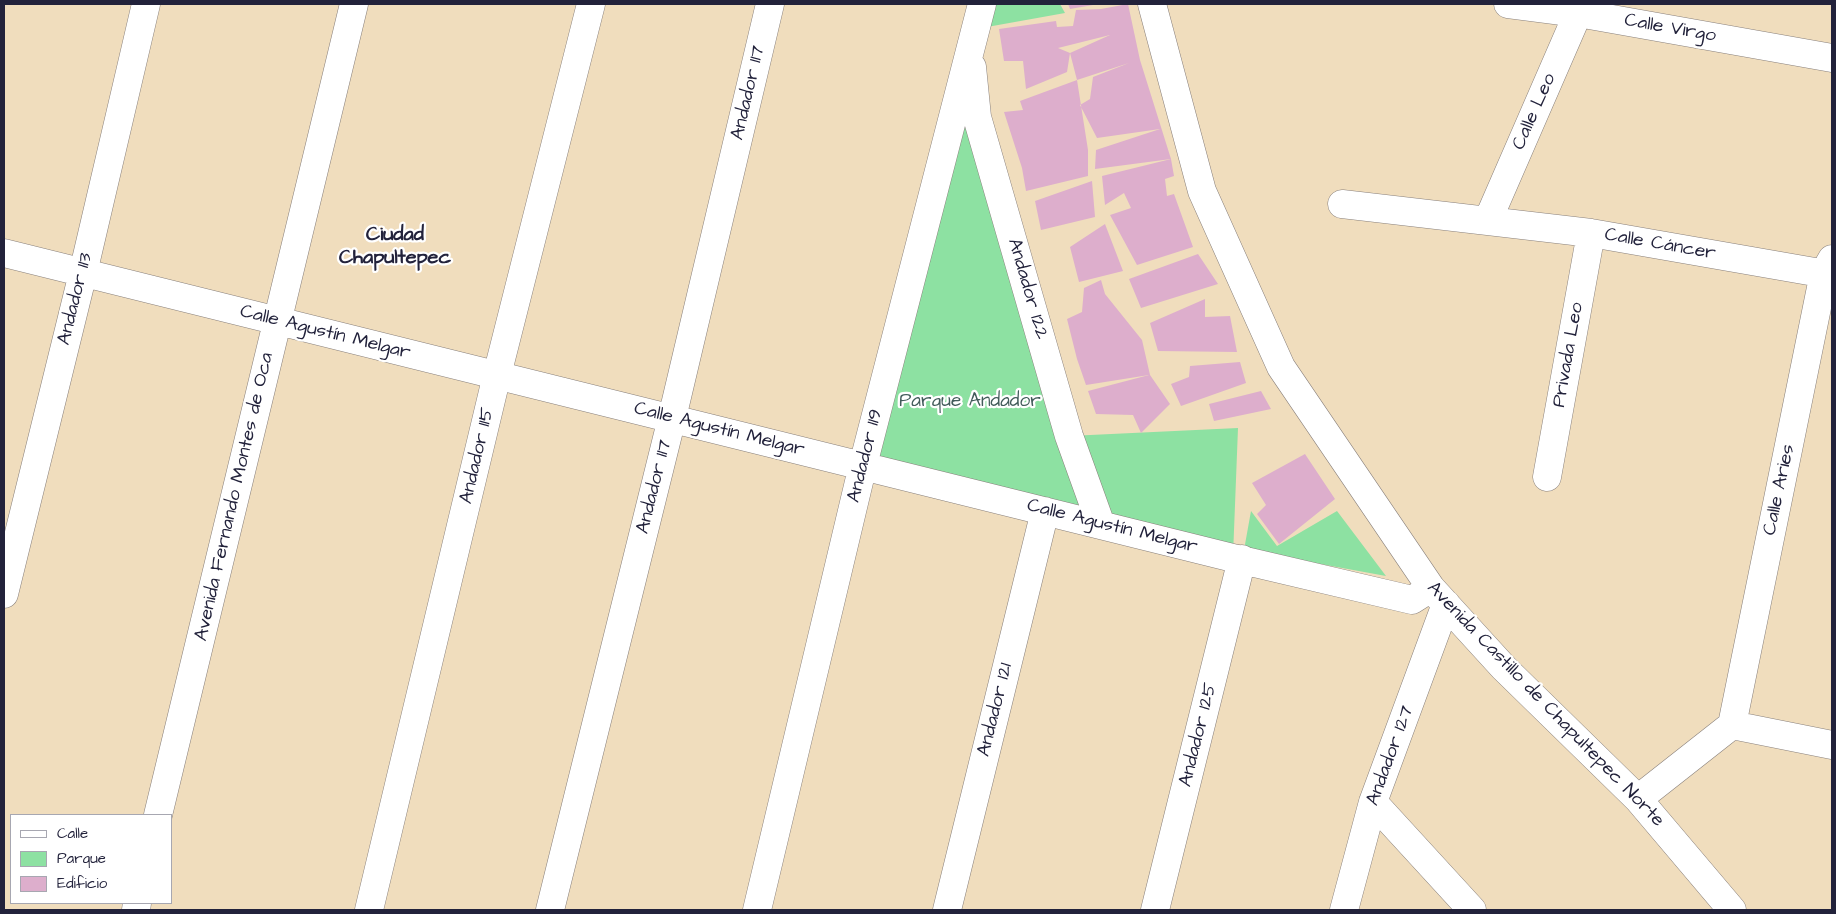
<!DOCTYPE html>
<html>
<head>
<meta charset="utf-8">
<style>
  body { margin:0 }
  #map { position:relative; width:1836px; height:914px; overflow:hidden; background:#f0ddbd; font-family:"Architects Daughter",sans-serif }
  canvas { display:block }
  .frame { position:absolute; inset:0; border:5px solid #22223b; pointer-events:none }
  .legend { position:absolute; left:10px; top:814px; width:162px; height:90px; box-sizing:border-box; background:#fff; border:1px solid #a7a7b1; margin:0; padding:6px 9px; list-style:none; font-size:15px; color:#22223b }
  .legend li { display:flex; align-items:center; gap:10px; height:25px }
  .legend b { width:25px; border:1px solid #a7a7b1 }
</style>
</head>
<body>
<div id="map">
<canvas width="1836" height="914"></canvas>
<div class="frame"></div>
<ul class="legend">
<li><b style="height:6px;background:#fff"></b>Calle</li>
<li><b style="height:14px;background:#8de1a2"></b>Parque</li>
<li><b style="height:14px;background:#ddaecc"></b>Edificio</li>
</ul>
</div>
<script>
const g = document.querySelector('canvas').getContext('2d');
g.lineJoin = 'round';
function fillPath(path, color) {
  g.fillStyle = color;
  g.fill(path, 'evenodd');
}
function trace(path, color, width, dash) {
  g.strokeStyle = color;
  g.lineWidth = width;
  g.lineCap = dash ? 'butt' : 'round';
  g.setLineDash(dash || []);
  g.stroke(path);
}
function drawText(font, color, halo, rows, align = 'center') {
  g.font = font + ' "Architects Daughter",sans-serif';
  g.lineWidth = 4.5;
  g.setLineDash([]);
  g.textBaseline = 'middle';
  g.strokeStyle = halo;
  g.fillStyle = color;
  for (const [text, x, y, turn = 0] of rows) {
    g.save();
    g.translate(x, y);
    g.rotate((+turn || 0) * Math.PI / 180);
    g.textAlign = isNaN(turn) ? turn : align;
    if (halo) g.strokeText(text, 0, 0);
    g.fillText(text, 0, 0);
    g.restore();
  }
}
fillPath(new Path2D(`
  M989,4H1060L1065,13L987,27Z
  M970,50L1069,436L1238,428L1233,556L864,466Z
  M1251,511L1277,546L1337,511L1386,576L1244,550Z`), '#8de1a2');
fillPath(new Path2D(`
  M1068,4H1093V5L1070,9Z
  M1128,4L1140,60L1171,159L1095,169L1096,150L1160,129L1097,138L1080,105L1090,99L1093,77L1129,63L1077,80L1070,53L1067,72L1026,89L1023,61H1004L999,29L1056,21L1057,27L1073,26L1076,10L1101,9ZM1110,35L1070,53L1058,48Z
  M1077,80L1088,150V176L1026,191L1022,168L1004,112L1023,110L1020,101Z
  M1171,159L1174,176L1165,179L1167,196L1174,194L1193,247L1137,265L1110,215L1131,208L1124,193L1105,205L1102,176Z
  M1092,181L1095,217L1041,230L1035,201Z
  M1105,224L1123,271L1079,282L1070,247Z
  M1198,254L1218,284L1141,308L1129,279Z
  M1101,280L1105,294L1142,340L1150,375L1170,404L1141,433L1133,415L1096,414L1088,391L1149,375L1086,385L1077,359L1067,319L1082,312L1084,288Z
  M1205,299V317L1230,316L1237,352L1158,351L1150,323Z
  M1240,362L1246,383L1181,406L1171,384L1189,377L1190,366Z
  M1261,391L1271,409L1214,421L1209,404Z
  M1305,454L1335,499L1279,544L1257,514L1266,505L1252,483Z`), '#ddaecc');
const minor = new Path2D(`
  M1152,4L1202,191L1281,367L1431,588L1504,668L1638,799L1732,910
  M1508,4L1578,13L1832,58
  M972,67L977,117L1069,436L1101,525
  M1342,204L1591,233L1832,275
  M1488,220L1582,4
  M4,253L1233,558L1412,600L1431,588
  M1547,477L1591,233
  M4,594L83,273L146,4
  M1732,725L1824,273L1832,259
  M1638,799L1732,725L1832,745
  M1373,802L1472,910
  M158,815L354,4
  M136,910L137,903
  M369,910L497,375L591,4
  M550,910L672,418L770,4
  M757,910L863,465L982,4
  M947,910L1045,511
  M1155,910L1242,559
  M1344,910L1373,802L1446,604`);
trace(minor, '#89807c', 29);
trace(minor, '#fff', 28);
drawText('19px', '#22223b', '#fff', [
  ["Calle Virgo",1670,29,10],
  ["Andador 117",749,93,-77],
  ["Calle Leo",1535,112,-66],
  ["Calle Cáncer",1660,245,10],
  ["Andador 122",1027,289,74],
  ["Andador 113",76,299,-76],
  ["Calle Agustín Melgar",325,333,14],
  ["Privada Leo",1569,355,-80],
  ["Calle Agustín Melgar",719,430,14],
  ["Andador 115",478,456,-77],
  ["Andador 119",866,456,-76],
  ["Andador 117",655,487,-76],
  ["Calle Aries",1780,490,-78],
  ["Avenida Fernando Montes de Oca",235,497,-77],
  ["Calle Agustín Melgar",1112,527,14],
  ["Avenida Castillo de Chapultepec Norte",1545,705,46],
  ["Andador 121",996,710,-76],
  ["Andador 125",1199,735,-76],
  ["Andador 127",1391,756,-70]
]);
drawText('19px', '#425b5a', '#fff', [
  ["Parque Andador",970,402]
]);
drawText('bold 20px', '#22223b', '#fff', [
  ["Ciudad",395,236],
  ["Chapultepec",395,259]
]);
</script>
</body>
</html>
